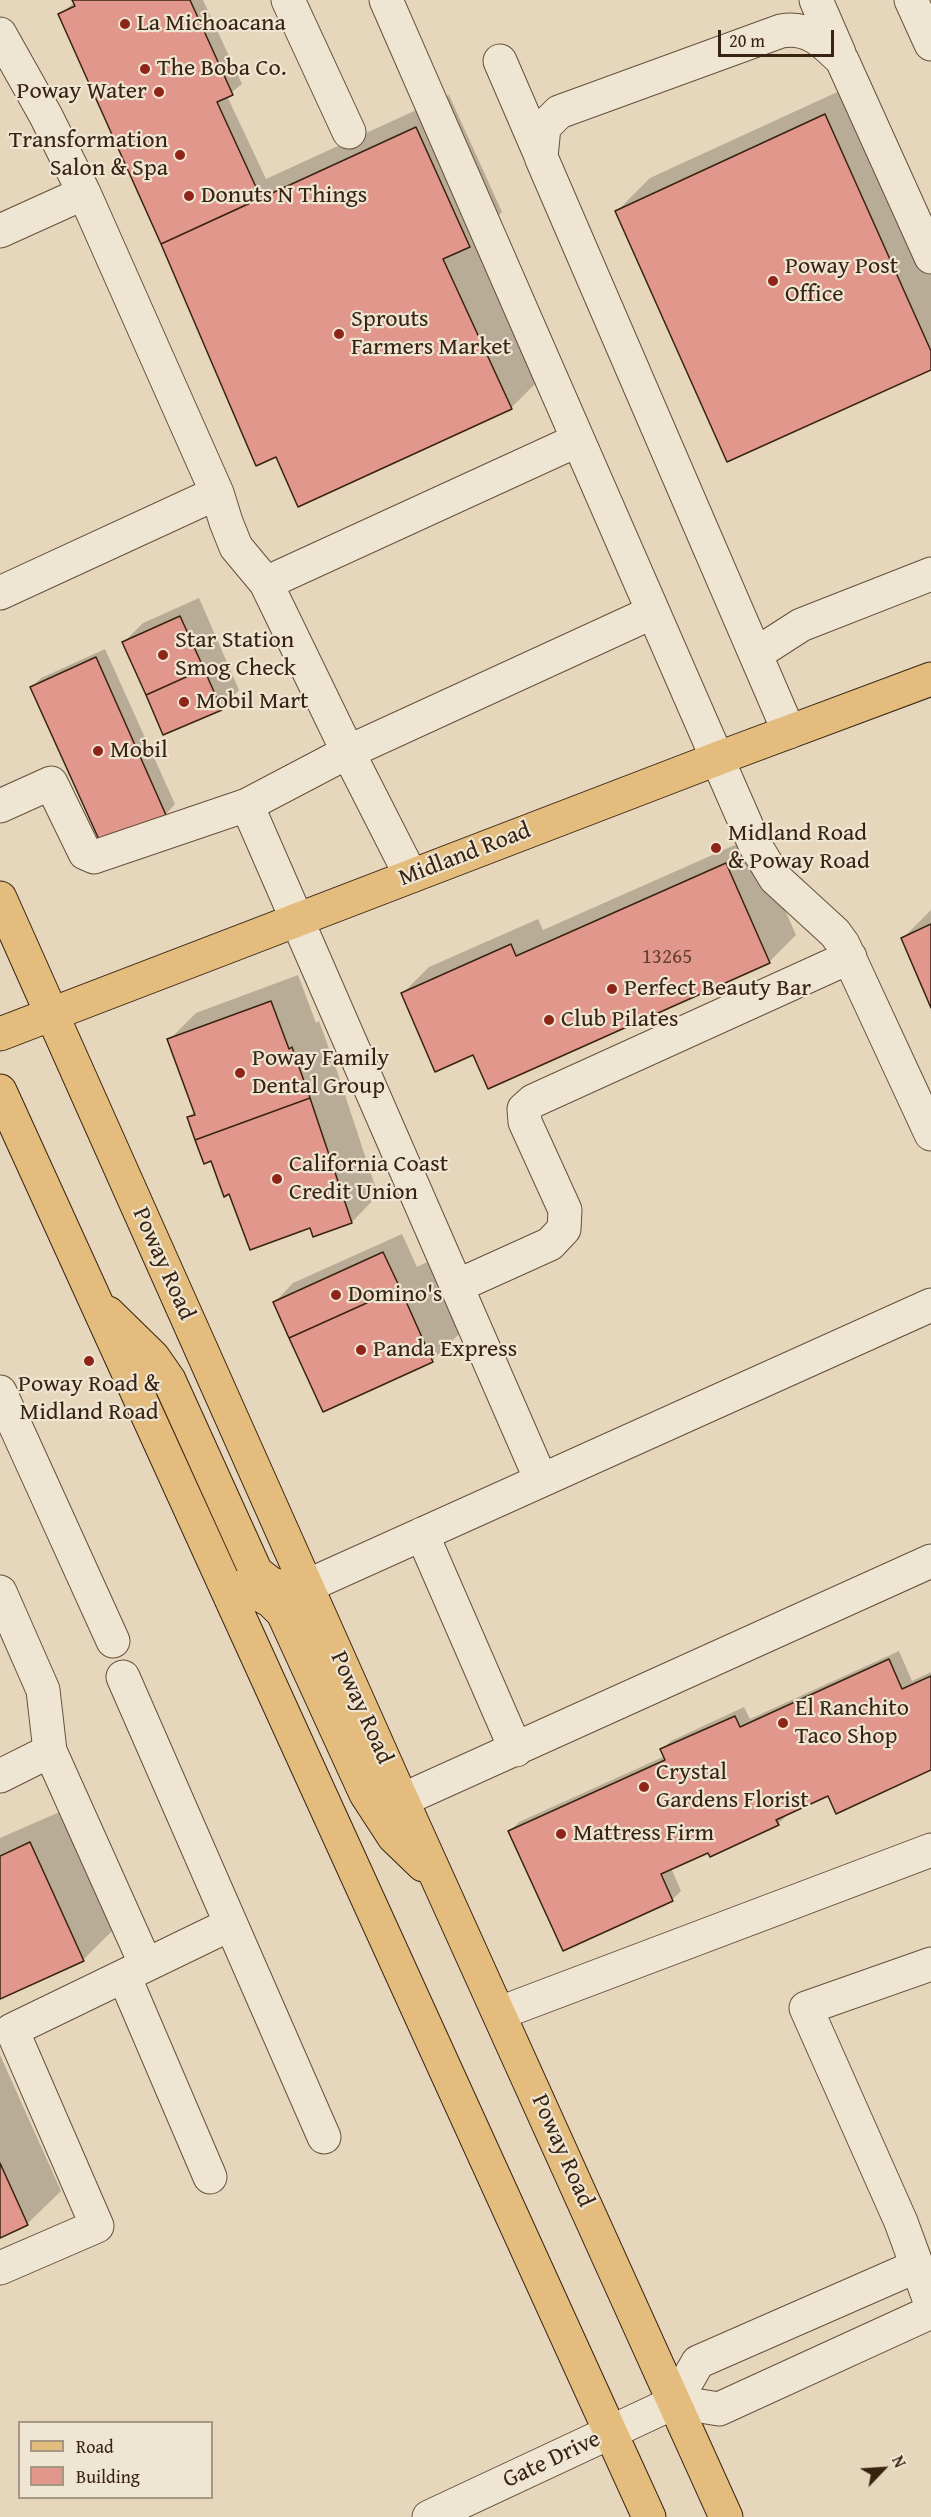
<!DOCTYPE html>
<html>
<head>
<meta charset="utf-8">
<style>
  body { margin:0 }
  #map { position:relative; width:931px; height:2517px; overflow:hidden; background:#e6d7bc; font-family:"Gentium Book Plus",serif }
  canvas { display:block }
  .legend { position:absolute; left:18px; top:2421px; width:195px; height:78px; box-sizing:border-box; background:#efe5d3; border:2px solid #a69785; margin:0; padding:8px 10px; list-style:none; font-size:18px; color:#382310 }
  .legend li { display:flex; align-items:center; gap:12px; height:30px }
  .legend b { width:30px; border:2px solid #a69785 }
  .north { position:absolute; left:853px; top:2439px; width:60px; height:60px; -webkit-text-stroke:4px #efe5d3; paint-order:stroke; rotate:65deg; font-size:16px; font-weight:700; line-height:24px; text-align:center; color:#382310 }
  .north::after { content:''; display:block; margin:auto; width:21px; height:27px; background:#382310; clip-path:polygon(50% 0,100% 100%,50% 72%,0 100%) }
  .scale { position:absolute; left:718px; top:30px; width:116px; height:27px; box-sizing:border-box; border:3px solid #382310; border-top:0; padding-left:8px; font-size:18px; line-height:21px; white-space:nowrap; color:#382310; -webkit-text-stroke:4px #efe5d3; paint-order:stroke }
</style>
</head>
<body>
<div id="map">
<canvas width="931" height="2517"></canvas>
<ul class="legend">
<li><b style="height:8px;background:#e3bc7e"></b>Road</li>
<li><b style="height:16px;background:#e2978c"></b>Building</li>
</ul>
<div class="north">N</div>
<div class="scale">20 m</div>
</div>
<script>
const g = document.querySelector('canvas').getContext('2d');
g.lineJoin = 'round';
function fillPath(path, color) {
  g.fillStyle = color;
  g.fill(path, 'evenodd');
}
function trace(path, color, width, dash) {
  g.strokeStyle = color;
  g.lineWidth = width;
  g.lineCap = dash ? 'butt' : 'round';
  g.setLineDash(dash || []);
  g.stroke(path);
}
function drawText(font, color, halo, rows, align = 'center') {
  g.font = font + ' "Gentium Book Plus",serif';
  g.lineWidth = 4.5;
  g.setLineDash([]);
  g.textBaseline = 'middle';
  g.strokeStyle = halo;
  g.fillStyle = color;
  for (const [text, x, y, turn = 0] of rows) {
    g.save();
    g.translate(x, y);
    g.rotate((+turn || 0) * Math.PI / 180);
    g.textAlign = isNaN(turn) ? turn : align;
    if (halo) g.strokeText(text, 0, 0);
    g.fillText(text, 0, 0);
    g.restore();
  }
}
fillPath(new Path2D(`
  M74,0H203L242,84L227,96L266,179L449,95L502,212L480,234L545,374L511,408L276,455L162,244L60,14L75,2Z
  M859,82L931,244V368L617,211L650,178Z
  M199,598L239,690L221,708L124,642L143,623Z
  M105,649L175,804L166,814L101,842L32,687L41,678Z
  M753,837L796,935L769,962L488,1087L473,1053L402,994L429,967L538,919L543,930Z
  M931,910V1005L903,938Z
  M298,975L316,1023L319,1021L337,1071L378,1195L352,1222L314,1235L310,1227L230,1192L188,1117L195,1111L169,1040L196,1013Z
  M402,1234L417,1267L427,1262L459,1334L432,1361L275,1302L293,1283Z
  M899,1651L912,1681L931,1672V1769L828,1794L787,1815L778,1824L671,1868L681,1891L672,1900L510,1831L519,1822L665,1756L661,1750L671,1741L744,1707L750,1719Z
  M64,1810L116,1927L83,1960L0,1997V1838Z
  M0,2055L61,2191L27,2224L0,2236Z`), '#0003');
const building = new Path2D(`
  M72,0H190L233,95L217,102L261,198L161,244L58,14L75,6Z
  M825,114L931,351V370L727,462L615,211Z
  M416,127L470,247L443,259L512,409L298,507L276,457L256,466L161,244Z
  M180,616L204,669L146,695L122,642Z
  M96,657L166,815L101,844L30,687Z
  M204,669L222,710L163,735L146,695Z
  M726,863L770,963L488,1089L473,1055L435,1072L401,993L511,944L516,956Z
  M931,924V1008L901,938Z
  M271,1001L289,1049L292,1047L310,1098L195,1140L187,1117L195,1115L167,1039Z
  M310,1098L352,1223L313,1237L310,1228L250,1250L229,1194L224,1197L211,1161L204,1164L195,1140Z
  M383,1252L400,1288L289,1338L273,1302Z
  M400,1288L433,1362L323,1412L289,1338Z
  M889,1659L902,1689L931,1676V1770L836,1814L828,1796L776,1820L779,1825L710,1857L708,1853L661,1874L673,1901L563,1951L508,1831L665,1760L660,1749L735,1716L740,1727Z
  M30,1842L84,1961L0,1999V1856Z
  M0,2163L28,2225L0,2238Z`);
fillPath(building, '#e2978c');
trace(building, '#382310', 1.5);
const minor = new Path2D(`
  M288,0L349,132
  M386,0L755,845L775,878L835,933L843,944L931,1134
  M816,0L839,53
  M911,0L931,44
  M0,34L46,116L84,193L217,493L226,522L236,547L266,583L348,752L411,876
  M500,61L541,156
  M0,231L84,193
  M266,583L578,440
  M0,593L217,493
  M756,654L801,625L931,574
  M789,732L541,157L544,127L559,112L781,31C809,26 823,42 842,60L931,257
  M247,805L348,752L653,612
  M0,806L51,783L85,853L94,857L247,805L541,1480
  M457,1286L550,1244L564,1229L565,1210L525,1122L524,1109L533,1101L850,957
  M0,1392L113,1641
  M422,1534L516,1750
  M307,1586L931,1305
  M0,1592L43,1690L50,1751
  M123,1677L324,2137
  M0,1776L50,1751L146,1965
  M402,1800L931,1561
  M931,1964L806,2008L901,2222L931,2304
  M124,1976L210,2177
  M500,2013L931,1850
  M0,2268L97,2226L12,2030L231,1924
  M675,2402L698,2362L917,2266
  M675,2402L719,2409L931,2312
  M429,2517L675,2402`);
const major = new Path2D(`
  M0,898L402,1800L726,2517
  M0,1034L719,758L931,679
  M0,1091L649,2517
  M108,1313L153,1357L169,1380L256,1572L270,1583L288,1590
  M228,1591L244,1586L271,1601L283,1613L366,1794L394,1837L423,1865`);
trace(minor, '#64503b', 35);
trace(major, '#382310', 35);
trace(minor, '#efe5d3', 33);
trace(major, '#e3bc7e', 33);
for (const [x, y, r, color] of [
  [125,24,6,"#8f2418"],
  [145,69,6,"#8f2418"],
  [159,92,6,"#8f2418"],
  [180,155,6,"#8f2418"],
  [189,196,6,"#8f2418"],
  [773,281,6,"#8f2418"],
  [339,334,6,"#8f2418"],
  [163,655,6,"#8f2418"],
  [184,702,6,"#8f2418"],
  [98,751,6,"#8f2418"],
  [716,848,6,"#8f2418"],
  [612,989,6,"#8f2418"],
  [549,1020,6,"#8f2418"],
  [240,1073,6,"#8f2418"],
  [277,1179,6,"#8f2418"],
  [336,1295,6,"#8f2418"],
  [361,1350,6,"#8f2418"],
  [89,1361,6,"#8f2418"],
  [783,1723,6,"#8f2418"],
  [644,1787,6,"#8f2418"],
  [561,1834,6,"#8f2418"]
]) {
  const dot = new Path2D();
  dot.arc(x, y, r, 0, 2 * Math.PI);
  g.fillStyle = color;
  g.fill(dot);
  trace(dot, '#efe5d3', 2);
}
drawText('21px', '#62402f', null, [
  ["13265",667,958]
]);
drawText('24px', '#382310', '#efe5d3', [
  ["La Michoacana",137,24],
  ["The Boba Co.",157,69],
  ["Poway Water",147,92,"right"],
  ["Transformation",168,141,"right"],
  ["Salon & Spa",168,169,"right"],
  ["Donuts N Things",201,196],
  ["Poway Post",785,267],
  ["Office",785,295],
  ["Sprouts",351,320],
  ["Farmers Market",351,348],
  ["Star Station",175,641],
  ["Smog Check",175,669],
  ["Mobil Mart",196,702],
  ["Mobil",110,751],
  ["Midland Road",728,834],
  ["& Poway Road",728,862],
  ["Perfect Beauty Bar",624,989],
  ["Club Pilates",561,1020],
  ["Poway Family",252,1059],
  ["Dental Group",252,1087],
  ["California Coast",289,1165],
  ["Credit Union",289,1193],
  ["Domino's",348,1295],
  ["Panda Express",373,1350],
  ["Poway Road &",89,1385,"center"],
  ["Midland Road",89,1413,"center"],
  ["El Ranchito",795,1709],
  ["Taco Shop",795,1737],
  ["Crystal",656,1773],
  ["Gardens Florist",656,1801],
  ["Mattress Firm",573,1834]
], 'left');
drawText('24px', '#382310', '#efe5d3', [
  ["Midland Road",465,855,-21],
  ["Poway Road",163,1264,66],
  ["Poway Road",361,1708,66],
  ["Poway Road",562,2151,66],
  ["Gate Drive",552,2460,-25]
]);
</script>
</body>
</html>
